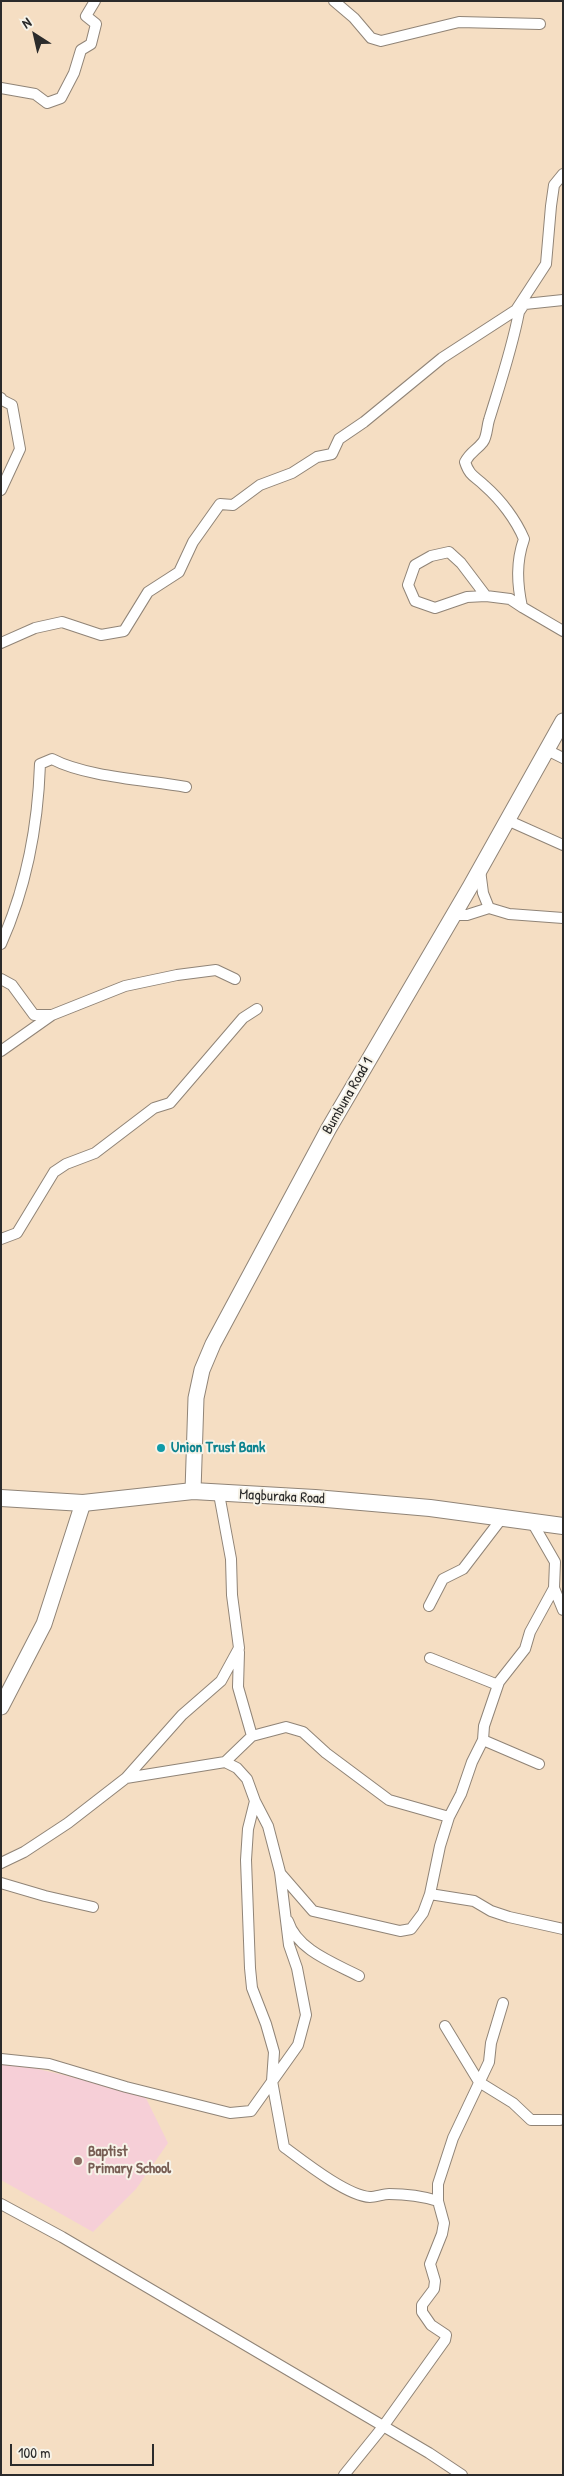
<!DOCTYPE html>
<html>
<head>
<meta charset="utf-8">
<style>
  body { margin:0 }
  #map { position:relative; width:564px; height:2476px; overflow:hidden; background:#f5dec3; font-family:"Patrick Hand",sans-serif }
  canvas { display:block }
  .frame { position:absolute; inset:0; border:2px solid #2b2b2b; pointer-events:none }
  .north { position:absolute; left:10px; top:10px; width:50px; height:50px; -webkit-text-stroke:4px #f7f3e8; paint-order:stroke; rotate:325deg; font-size:14px; font-weight:700; line-height:20px; text-align:center; color:#2b2b2b }
  .north::after { content:''; display:block; margin:auto; width:18px; height:22px; background:#2b2b2b; clip-path:polygon(50% 0,100% 100%,50% 72%,0 100%) }
  .scale { position:absolute; left:10px; top:2444px; width:144px; height:22px; box-sizing:border-box; border:2px solid #2b2b2b; border-top:0; padding-left:6px; font-size:15px; line-height:18px; white-space:nowrap; color:#2b2b2b; -webkit-text-stroke:4px #f7f3e8; paint-order:stroke }
</style>
</head>
<body>
<div id="map">
<canvas width="564" height="2476"></canvas>
<div class="frame"></div>
<div class="north">N</div>
<div class="scale">100 m</div>
</div>
<script>
const g = document.querySelector('canvas').getContext('2d');
g.lineJoin = 'round';
function fillPath(path, color) {
  g.fillStyle = color;
  g.fill(path, 'evenodd');
}
function trace(path, color, width, dash) {
  g.strokeStyle = color;
  g.lineWidth = width;
  g.lineCap = dash ? 'butt' : 'round';
  g.setLineDash(dash || []);
  g.stroke(path);
}
function drawText(font, color, halo, rows, align = 'center') {
  g.font = font + ' "Patrick Hand",sans-serif';
  g.lineWidth = 4;
  g.setLineDash([]);
  g.textBaseline = 'middle';
  g.strokeStyle = halo;
  g.fillStyle = color;
  for (const [text, x, y, turn = 0] of rows) {
    g.save();
    g.translate(x, y);
    g.rotate((+turn || 0) * Math.PI / 180);
    g.textAlign = isNaN(turn) ? turn : align;
    if (halo) g.strokeText(text, 0, 0);
    g.fillText(text, 0, 0);
    g.restore();
  }
}
fillPath(new Path2D(`
  M4,2061L144,2094L168,2143L136,2189L93,2232L1,2180V2065Z`), '#f6cfd7');
const street = new Path2D(`
  M334,1L354,18L371,38L381,41L459,22L540,24
  M1,88L35,94L47,103L61,98L74,73L81,50L91,44L96,24L86,16L95,1
  M519,308L525,304L563,300
  M1,398L2,400L12,405L20,449L1,490
  M486,596L461,563L449,552L431,556L415,565L408,585L415,601L435,608L467,597L486,596L510,599L522,607C517,583 516,562 524,539C516,520 501,500 485,486C475,476 470,477 465,462C471,451 476,451 483,442C487,437 487,426 489,420C500,384 512,349 519,312L523,306
  M522,607L563,631
  M1,643L35,628L62,622L101,635L124,631L148,592L179,572L193,542L220,504L233,505L260,485L292,473L317,457L332,454L339,439L364,422L442,358L516,310L546,264L551,206L554,185L563,174
  M547,750L563,758
  M507,820L563,845
  M480,870L483,893L489,908L509,914L563,918
  M454,915H467L489,908
  M1,944C26,888 38,825 40,764L52,759C86,777 147,780 186,787
  M1,979L12,985L34,1015H51
  M1,1051L52,1015L125,986L177,975L216,970L235,979
  M1,1239L17,1233L54,1172L66,1164L95,1153L154,1108L170,1103L243,1018L257,1009
  M532,1522L555,1562L554,1588L563,1610
  M429,1606L443,1579L463,1569L502,1518
  M239,1652L238,1687L252,1736
  M430,1658L498,1685
  M483,1740L539,1764
  M225,1762L252,1736L286,1727L303,1732L326,1753L389,1800L449,1817
  M126,1778L225,1762L237,1768L247,1779L255,1801L248,1829L246,1860L250,1968L252,1988L266,2024L274,2052L272,2081L284,2147C303,2161 347,2196 370,2197C376,2197 383,2194 389,2194C406,2194 422,2196 438,2201L444,2223L442,2234L430,2264L435,2281L434,2289L422,2305V2312L431,2325L446,2335L445,2340L382,2428L344,2475
  M1,1863L24,1852L68,1823L126,1778L182,1715L221,1681L239,1648L232,1595L231,1559L219,1494
  M280,1873L313,1911L400,1931L411,1929L423,1913L430,1894L440,1846L449,1817L461,1794L472,1762L483,1740L484,1726L499,1682L525,1649L530,1632L554,1588
  M1,1883L45,1896L93,1907
  M430,1894L474,1901L491,1911L509,1917L563,1929
  M288,1921C297,1950 334,1963 359,1976
  M445,2026L479,2082L513,2103L531,2120H560
  M1,2059L49,2064L126,2087L230,2113L251,2111L298,2045L306,2015L297,1968L289,1945L280,1872L268,1826L255,1801
  M438,2201V2184L453,2138L489,2062L491,2043L503,2003
  M1,2204L62,2237L429,2453L462,2475`);
const secondary = new Path2D(`
  M193,1491L196,1398L202,1370L213,1344L329,1128L470,887L563,721
  M1,1707L44,1624L83,1503`);
const primary = new Path2D(`
  M1,1498L83,1503L193,1491L315,1498L430,1508L563,1526`);
trace(street, '#908477', 12);
trace(secondary, '#908477', 17);
trace(primary, '#908477', 18);
trace(street, '#fff', 10);
trace(secondary, '#fff', 15);
trace(primary, '#fff', 16);
for (const [x, y, r, color] of [
  [161,1448,5,"#0f9aa8"],
  [78,2161,5,"#8d6e63"]
]) {
  const dot = new Path2D();
  dot.arc(x, y, r, 0, 2 * Math.PI);
  g.fillStyle = color;
  g.fill(dot);
  trace(dot, '#f7f3e8', 2);
}
drawText('15px', '#2b2b2b', '#f7f3e8', [
  ["Bumbuna Road 1",348,1096,-60],
  ["Magburaka Road",282,1497,3]
]);
drawText('bold 15px', '#0d838f', '#f7f3e8', [
  ["Union Trust Bank",171,1448]
], 'left');
drawText('bold 15px', '#785e54', '#f7f3e8', [
  ["Baptist",88,2152],
  ["Primary School",88,2169]
], 'left');
</script>
</body>
</html>
